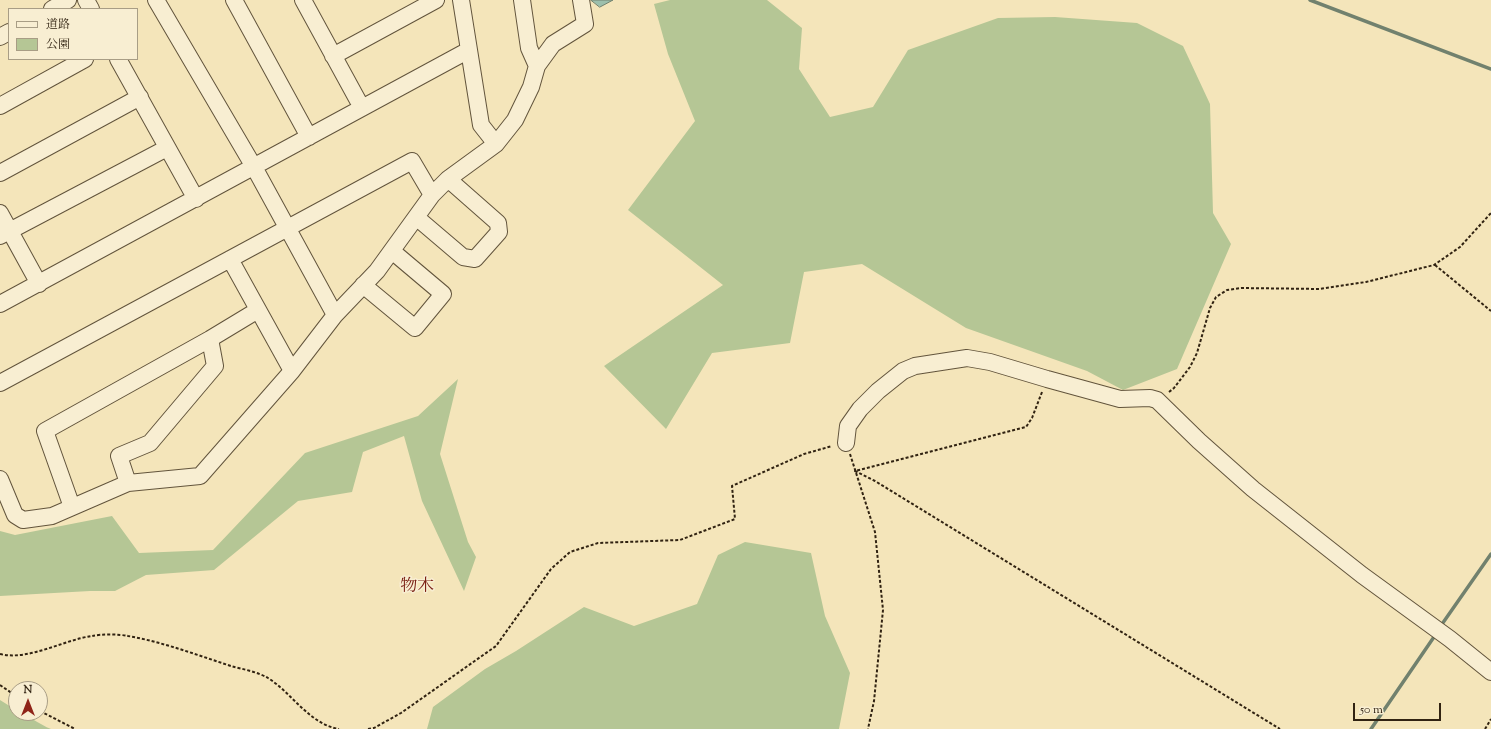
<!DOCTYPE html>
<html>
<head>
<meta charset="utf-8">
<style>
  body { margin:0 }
  #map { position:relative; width:1491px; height:729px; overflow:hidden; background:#f4e5ba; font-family:"Sorts Mill Goudy","Noto Serif JP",serif }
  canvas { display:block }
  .legend { position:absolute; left:8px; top:8px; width:130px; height:52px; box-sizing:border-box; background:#f8eed2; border:1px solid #a89d85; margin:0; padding:5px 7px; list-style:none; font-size:12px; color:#312312 }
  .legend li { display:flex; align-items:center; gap:8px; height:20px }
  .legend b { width:20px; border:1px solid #a89d85 }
  .north { position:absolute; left:8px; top:681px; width:40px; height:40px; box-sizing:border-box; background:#f8eed2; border:1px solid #a89d85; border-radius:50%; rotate:0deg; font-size:11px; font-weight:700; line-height:16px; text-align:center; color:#312312 }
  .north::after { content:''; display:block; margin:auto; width:14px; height:18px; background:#8f2418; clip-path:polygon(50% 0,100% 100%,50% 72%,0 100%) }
  .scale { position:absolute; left:1353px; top:703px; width:88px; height:18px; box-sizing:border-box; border:2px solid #312312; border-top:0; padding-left:5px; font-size:12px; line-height:14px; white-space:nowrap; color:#312312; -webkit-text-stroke:3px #f8eed2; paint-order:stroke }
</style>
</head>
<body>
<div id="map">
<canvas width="1491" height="729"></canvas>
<ul class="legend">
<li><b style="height:5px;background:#f8eed2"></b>道路</li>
<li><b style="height:11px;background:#b5c695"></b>公園</li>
</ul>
<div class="north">N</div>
<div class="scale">50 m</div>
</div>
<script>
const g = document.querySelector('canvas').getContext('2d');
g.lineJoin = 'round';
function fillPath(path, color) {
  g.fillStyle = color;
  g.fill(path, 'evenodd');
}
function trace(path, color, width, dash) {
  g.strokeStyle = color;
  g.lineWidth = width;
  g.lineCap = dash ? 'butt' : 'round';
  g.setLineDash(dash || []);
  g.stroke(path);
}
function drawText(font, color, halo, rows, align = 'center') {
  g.font = font + ' "Sorts Mill Goudy","Noto Serif JP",serif';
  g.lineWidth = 3;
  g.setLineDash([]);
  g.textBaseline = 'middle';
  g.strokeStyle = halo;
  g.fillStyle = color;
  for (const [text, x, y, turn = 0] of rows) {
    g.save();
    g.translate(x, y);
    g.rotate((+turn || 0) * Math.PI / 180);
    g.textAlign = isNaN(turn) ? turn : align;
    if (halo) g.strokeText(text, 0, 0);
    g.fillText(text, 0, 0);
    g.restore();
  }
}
fillPath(new Path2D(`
  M670,0H767L802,28L799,69L830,117L873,107L908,50L998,18L1055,17L1137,23L1183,46L1210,104L1213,213L1231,244L1177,369L1123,390L1087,371L966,328L862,264L804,272L790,343L712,353L666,429L604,366L723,285L628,210L695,121L668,54L654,4Z
  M458,379L440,454L468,542L476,557L464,591L422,501L404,436L363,452L352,492L298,501L214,570L146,575L115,591H90L0,596V531L15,535L112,516L139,553L213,550L305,453L418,416Z
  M745,542L811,553L825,616L850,673L839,729H427L433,707L485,669L516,651L584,607L634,626L697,604L718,555Z
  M0,700L16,710V713C26,713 40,725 51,729H0Z`), '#b5c695');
const water = new Path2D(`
  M591,0H613L600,7Z`);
fillPath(water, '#9cbfac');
trace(water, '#71816e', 1);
trace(new Path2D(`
  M1310,0L1491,69
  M1440,627L1491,554
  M1371,729L1436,634`), '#71816e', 3.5);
const minor = new Path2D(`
  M86,0L91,9
  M156,0L254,167L335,315
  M234,0L309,137
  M303,0L362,108
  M461,0L481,125L496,144
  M522,0L529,48L537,66
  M52,9L68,0
  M0,37L9,32
  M333,56L436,0
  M118,59L196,199
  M0,106L85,59
  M0,173L140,97
  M0,213L39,284
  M416,217L463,257L475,259L499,232L498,223L448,179
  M0,236L167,148
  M230,259L292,371
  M363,285L415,328L443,294L392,251
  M0,304L469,50
  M0,383L412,161L432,195
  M846,443L848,426L860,409L878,391L903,371L915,366L967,358L990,362L1047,379L1120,399L1150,398L1157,400L1199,441L1253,489L1362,575L1450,639L1491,672
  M0,479L15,515L23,520L52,516L128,483L200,476L292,371L335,315L377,271L432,195L448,179L496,144L515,120L531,87L537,66L553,44L585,24L581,0
  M128,483L119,456L150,443L215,366L210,339
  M72,507L45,431L210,339L258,310`);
trace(minor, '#62543c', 18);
trace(new Path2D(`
  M1435,265L1491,311
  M1042,392L1032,418L1026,427L855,471L875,481L1280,729
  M1169,392L1174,388L1190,367L1197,353L1210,308L1216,297L1227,290L1241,288L1319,289L1366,282L1434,265L1460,247L1491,213
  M850,454L875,532L883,610L874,701L868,729
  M0,654C29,661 63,640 92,636C101,634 119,634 128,636C163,642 197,655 231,666C242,669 258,672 268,678C292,693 309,724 339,729
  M0,685L16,696
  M40,711L75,729
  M368,729L374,728L401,713L496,646L551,569L570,552L598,543L680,540L735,519L732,486L804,454L832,446
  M1485,729L1491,719`), '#312312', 2, [3, 2]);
trace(minor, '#f8eed2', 16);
drawText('17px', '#7a1f14', '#f8eed2', [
  ["物木",417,588]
]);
</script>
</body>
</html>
